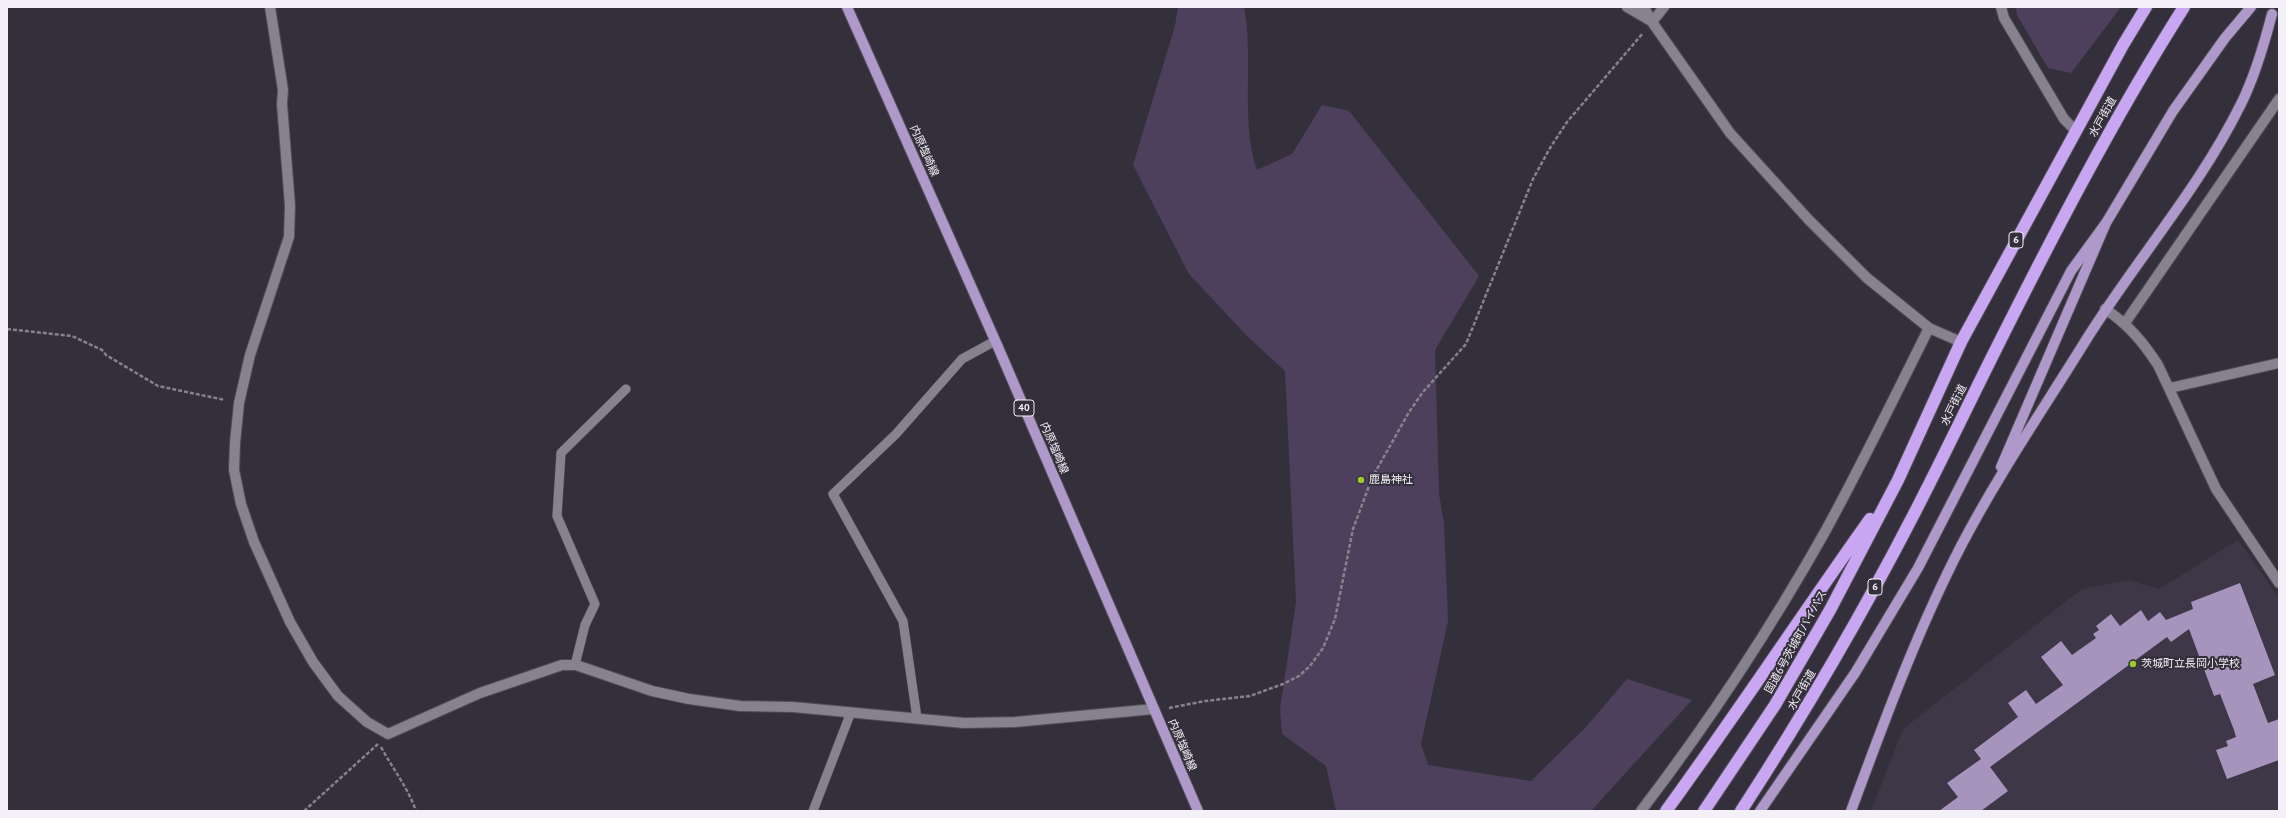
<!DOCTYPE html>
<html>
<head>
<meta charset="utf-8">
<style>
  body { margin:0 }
  #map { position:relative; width:2286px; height:818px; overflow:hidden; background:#34303b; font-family:"PT Sans",sans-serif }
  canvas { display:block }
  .frame { position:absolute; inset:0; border:8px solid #f3f0f7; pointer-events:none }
</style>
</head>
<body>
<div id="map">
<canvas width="2286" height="818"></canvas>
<div class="frame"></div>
</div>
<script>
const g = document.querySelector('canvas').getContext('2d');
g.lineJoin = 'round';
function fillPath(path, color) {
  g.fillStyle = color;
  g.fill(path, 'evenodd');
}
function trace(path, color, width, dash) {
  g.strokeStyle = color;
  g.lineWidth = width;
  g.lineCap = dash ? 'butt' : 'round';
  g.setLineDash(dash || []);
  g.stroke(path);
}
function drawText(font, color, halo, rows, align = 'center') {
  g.font = font + ' "PT Sans","Noto Sans JP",sans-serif';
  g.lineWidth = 4;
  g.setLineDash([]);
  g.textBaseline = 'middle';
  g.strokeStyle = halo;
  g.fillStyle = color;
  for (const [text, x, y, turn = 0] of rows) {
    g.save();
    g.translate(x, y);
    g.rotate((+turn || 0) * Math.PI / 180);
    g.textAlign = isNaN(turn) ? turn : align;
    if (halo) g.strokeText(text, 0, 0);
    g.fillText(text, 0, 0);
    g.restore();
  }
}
fillPath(new Path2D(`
  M2238,540L2279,598V810L1871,811L1903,729L2082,589L2128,580L2159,589Z`), '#3e3747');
fillPath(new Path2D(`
  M1178,7H1244C1254,59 1240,121 1257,170L1292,154L1322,105L1349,111L1479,276L1435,350L1439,494L1444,523L1448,621L1421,744L1428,765L1531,781L1586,727L1627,679L1692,700L1591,811H1336L1326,766L1282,734L1280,709L1296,602L1285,371L1247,336L1189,274L1133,165L1175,26Z
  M2016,7H2121L2071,73L2048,68L2017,15Z`), '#4d405d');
fillPath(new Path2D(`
  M2240,583L2275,675L2253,684L2268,723L2279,719V760L2227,779L2216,750L2228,746L2226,741L2236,737L2234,730L2220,694L2214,696L2189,629L2171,642L2167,637L1990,767L2008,791L1981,811H1939L1958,797L1947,783L1981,759L1974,750L2018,717L2008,703L2026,690L2036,704L2063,685L2041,657L2061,641L2072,655L2096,638L2093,634L2099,630L2096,626L2111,614L2120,626L2141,610L2148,621L2160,612L2166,620L2193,609L2191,602Z`), '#a694bd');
const lane = new Path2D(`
  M575,665L585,625L595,604L557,516L561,453L626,389
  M917,718L903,621L833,494L896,434L962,359L995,341
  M813,811L851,712`);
const street = new Path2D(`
  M270,7L283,90L282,104L290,206L289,237L250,355L239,403L235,443L234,470L241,504L254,542L290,622L313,662L338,696L367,722L388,734L480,693L562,665H576L652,691L689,699L740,706L793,707L964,723L1015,722L1154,709
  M1627,7L1651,21
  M1644,7L1652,22L1730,133L1808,219L1867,278L1929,328L1961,342
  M2001,7L2004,18L2064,119L2076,131
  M1652,22L1664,7
  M2105,309C2128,324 2143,342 2158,365L2216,489L2279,583
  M2125,323L2279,99
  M2170,388L2279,363
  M1641,811C1709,722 1771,628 1826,530C1862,464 1895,396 1929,328`);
const primary = new Path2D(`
  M847,7L998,347L1198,811
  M2001,467L2106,223L2173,111L2225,38L2251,7
  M1760,811L1855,673L1918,568L2071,271L2106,223
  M1851,811C1884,722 1917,631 1961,546C1998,475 2044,408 2086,340C2136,260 2199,189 2241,104C2255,76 2264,45 2272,14`);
const highway = new Path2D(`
  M1666,811C1736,715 1801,616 1870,519
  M1704,811L1775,705L1830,610L1898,480L1961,342L2123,45L2146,7
  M1741,811C1804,714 1862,615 1915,512C1942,460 1967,407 1993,355C2052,237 2113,119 2184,7`);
trace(lane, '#504c55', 10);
trace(street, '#504c55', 12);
trace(primary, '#504c55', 12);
trace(highway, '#504c55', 14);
trace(new Path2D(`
  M7,329L72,336L102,350L106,355L158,386L225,400
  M1169,708L1205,701L1250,696L1283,684L1299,676L1310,666L1323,648L1335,619L1353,529L1372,478L1409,412L1423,392L1466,344L1533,179L1550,148L1567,122L1643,33
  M381,747C393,769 408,788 416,811
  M304,811L378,744`), '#86838c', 2.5, [4, 2]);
trace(lane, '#87828f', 9);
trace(street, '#87828f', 10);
trace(primary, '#af98ca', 10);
trace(highway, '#c9a6f2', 12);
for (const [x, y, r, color] of [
  [1361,480,4,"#9dca2f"],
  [2133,664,4,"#9dca2f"]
]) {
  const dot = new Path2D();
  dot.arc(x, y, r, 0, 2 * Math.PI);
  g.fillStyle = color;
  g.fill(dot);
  trace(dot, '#34303b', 1.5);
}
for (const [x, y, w] of [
  [2016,240,14],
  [1024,408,20],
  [1875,587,14]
]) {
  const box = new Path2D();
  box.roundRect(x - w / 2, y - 8, w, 16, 3);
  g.fillStyle = '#34303b';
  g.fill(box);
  trace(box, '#f3f0f7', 1);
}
drawText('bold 10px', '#f3f0f7', null, [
  ["6",2016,240],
  ["40",1024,408],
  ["6",1875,587]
]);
drawText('11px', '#f3f0f7', '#34303b', [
  ["水戸街道",2103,117,-61],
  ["内原塩崎線",924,151,66],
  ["水戸街道",1954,405,-64],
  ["内原塩崎線",1054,448,67],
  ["国道6号茨城町バイパス",1796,642,-61],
  ["水戸街道",1802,690,-60],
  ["内原塩崎線",1182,745,67]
]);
drawText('11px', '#f3f0f7', '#34303b', [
  ["鹿島神社",1369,480],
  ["茨城町立長岡小学校",2141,664]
], 'left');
</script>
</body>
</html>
